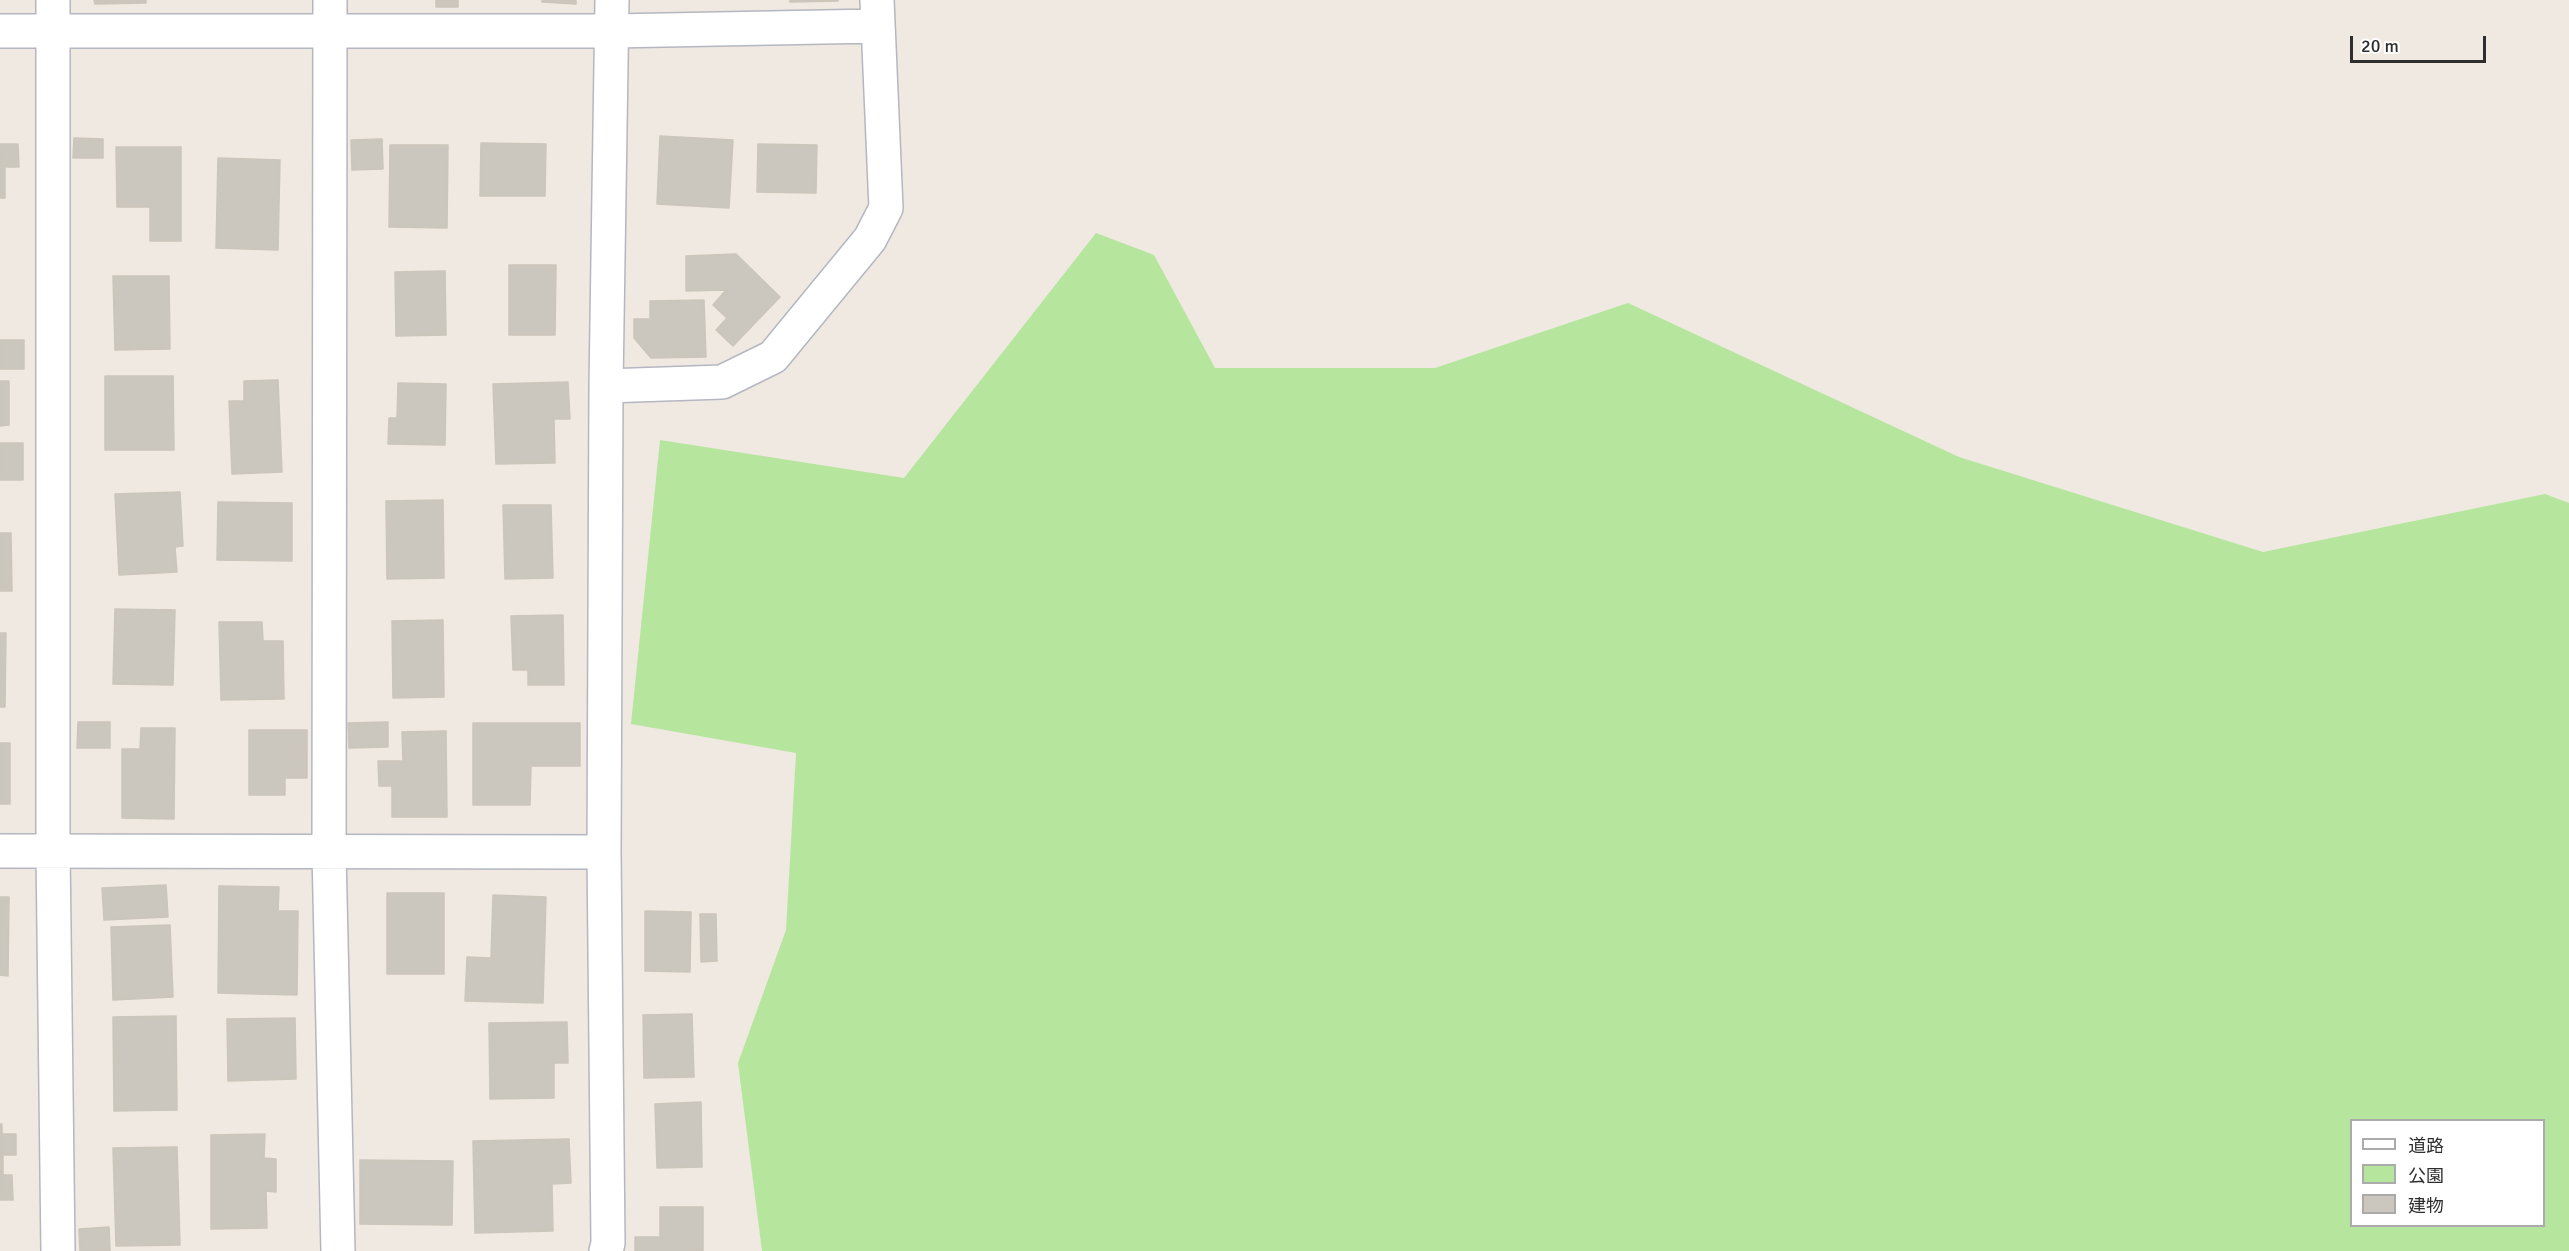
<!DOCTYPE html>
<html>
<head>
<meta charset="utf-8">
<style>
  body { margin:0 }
  #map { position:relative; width:2569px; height:1251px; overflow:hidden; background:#efe9e1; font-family:Signika,"Noto Sans JP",sans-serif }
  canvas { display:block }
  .legend { position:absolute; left:2350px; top:1119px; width:195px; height:108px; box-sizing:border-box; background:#fff; border:2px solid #ababab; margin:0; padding:8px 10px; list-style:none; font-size:18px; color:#2e2e2e }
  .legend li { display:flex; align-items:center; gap:12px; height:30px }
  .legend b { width:30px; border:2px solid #ababab }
  .scale { position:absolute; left:2350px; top:36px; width:136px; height:27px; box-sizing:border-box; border:3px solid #2e2e2e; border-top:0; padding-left:8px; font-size:18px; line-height:21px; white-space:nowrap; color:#2e2e2e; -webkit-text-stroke:4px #fff; paint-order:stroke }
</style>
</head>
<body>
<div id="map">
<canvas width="2569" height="1251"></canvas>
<ul class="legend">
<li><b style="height:8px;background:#fff"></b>道路</li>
<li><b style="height:16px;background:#b6e59e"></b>公園</li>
<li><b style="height:16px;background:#cbc7bf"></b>建物</li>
</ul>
<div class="scale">20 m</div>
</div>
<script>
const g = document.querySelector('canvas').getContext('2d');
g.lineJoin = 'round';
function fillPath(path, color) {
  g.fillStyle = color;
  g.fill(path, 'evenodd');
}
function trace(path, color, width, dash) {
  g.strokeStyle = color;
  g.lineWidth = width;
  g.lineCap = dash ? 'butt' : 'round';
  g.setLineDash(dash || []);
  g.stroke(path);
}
fillPath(new Path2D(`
  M1096,233L1154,255L1215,368H1435L1628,303L1959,457L2263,552L2545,494L2569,503V1251H762L738,1063L786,930L796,753L631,724L660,440L904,478ZM2352,1120H2544V1226H2352Z`), '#b6e59e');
const building = new Path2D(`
  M94,0H146V3L95,4Z
  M436,0H458V7H436Z
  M542,0H576V4L542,2Z
  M790,0H838V1L790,2Z
  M660,136L733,140L729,208L657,204Z
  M74,138L103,139V158H73Z
  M382,139L383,169L352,170L351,140Z
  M481,143L546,144L545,196H480Z
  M0,144H18L19,167H5V198H0Z
  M758,144L817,145L816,193L757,192Z
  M390,145H448L447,228L389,227Z
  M116,147H181V241H150V207H117Z
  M218,158L280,160L278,250L216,248Z
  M736,254L780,297L733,346L716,330L727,318L713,305L726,290L686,291V256Z
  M509,265H556L555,335H509Z
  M445,271L446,335L396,336L395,272Z
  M113,276H169L170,349L115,350Z
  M704,300L706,357L651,358L634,338V319H650V301Z
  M0,340H24V369H0Z
  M105,376H173L174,450H105Z
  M278,380L282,472L232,474L229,401H244V381Z
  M0,381H9V425L0,426Z
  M568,382L570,419H554L555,463L496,464L493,384Z
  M398,383L446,384L445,445L388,444L389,418H397Z
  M0,443H23V480H0Z
  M180,492L183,546L175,547L177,572L119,575L115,494Z
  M443,500L444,578L387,579L386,501Z
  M218,502L292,503V561L217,560Z
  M503,505H551L553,578L505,579Z
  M0,533H11L12,591H0Z
  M115,609L175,610L173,685L113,684Z
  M563,615L564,685H528V670H513L511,616Z
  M443,620L444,697L393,698L392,621Z
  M219,622H262L263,641H283L284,699L221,700Z
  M0,633H6L5,707H0Z
  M78,722H110V748H77Z
  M388,722V747L349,748L348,723Z
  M473,723H580V766H531L530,805H473Z
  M141,728H175L174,819L122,818V749H140Z
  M249,730H307V778H285V795H249Z
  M446,731L447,817H392V786H379L378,761H403L402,732Z
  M0,743H10V804H0Z
  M166,885L168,917L104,920L102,888Z
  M219,886L279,887L278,911H298L297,995L218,993Z
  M387,893H444V974H387Z
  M493,895L546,897L543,1003L465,1001L467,957L491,958Z
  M0,897H9L8,976L0,975Z
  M645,911L691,912L690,972L645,971Z
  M700,914H716L717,961L701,962Z
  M170,925L173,997L113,1000L111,927Z
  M692,1014L694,1077L644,1078L643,1015Z
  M176,1016L177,1110L114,1111L113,1017Z
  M295,1018L296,1079L228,1081L227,1019Z
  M567,1022L568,1063H554V1098L490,1099L489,1023Z
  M701,1102L702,1167L657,1168L655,1104Z
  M0,1124H2V1134H16V1155H3V1175H12L13,1200H0Z
  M265,1134L264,1158L276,1159V1192L266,1191L267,1228L211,1229V1135Z
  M569,1139L571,1183L552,1184L553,1231L475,1233L473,1141Z
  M177,1147L180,1245L116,1246L113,1148Z
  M360,1160L453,1161L452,1225L360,1224Z
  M660,1207H703V1251H635V1237H660Z
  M109,1227L110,1251H80L79,1229Z`);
fillPath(building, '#cbc7bf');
trace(building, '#cbc5ba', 1.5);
const street = new Path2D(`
  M53,0V851L58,1251
  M330,0L329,852L338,1251
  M0,31H612L876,26
  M606,386L722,382L773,357L870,239L886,208L877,0
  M0,851L604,852
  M606,1251L608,1243L604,852L606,386L612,0`);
trace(street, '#b4b7c1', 36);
trace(street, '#fff', 33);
</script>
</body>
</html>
